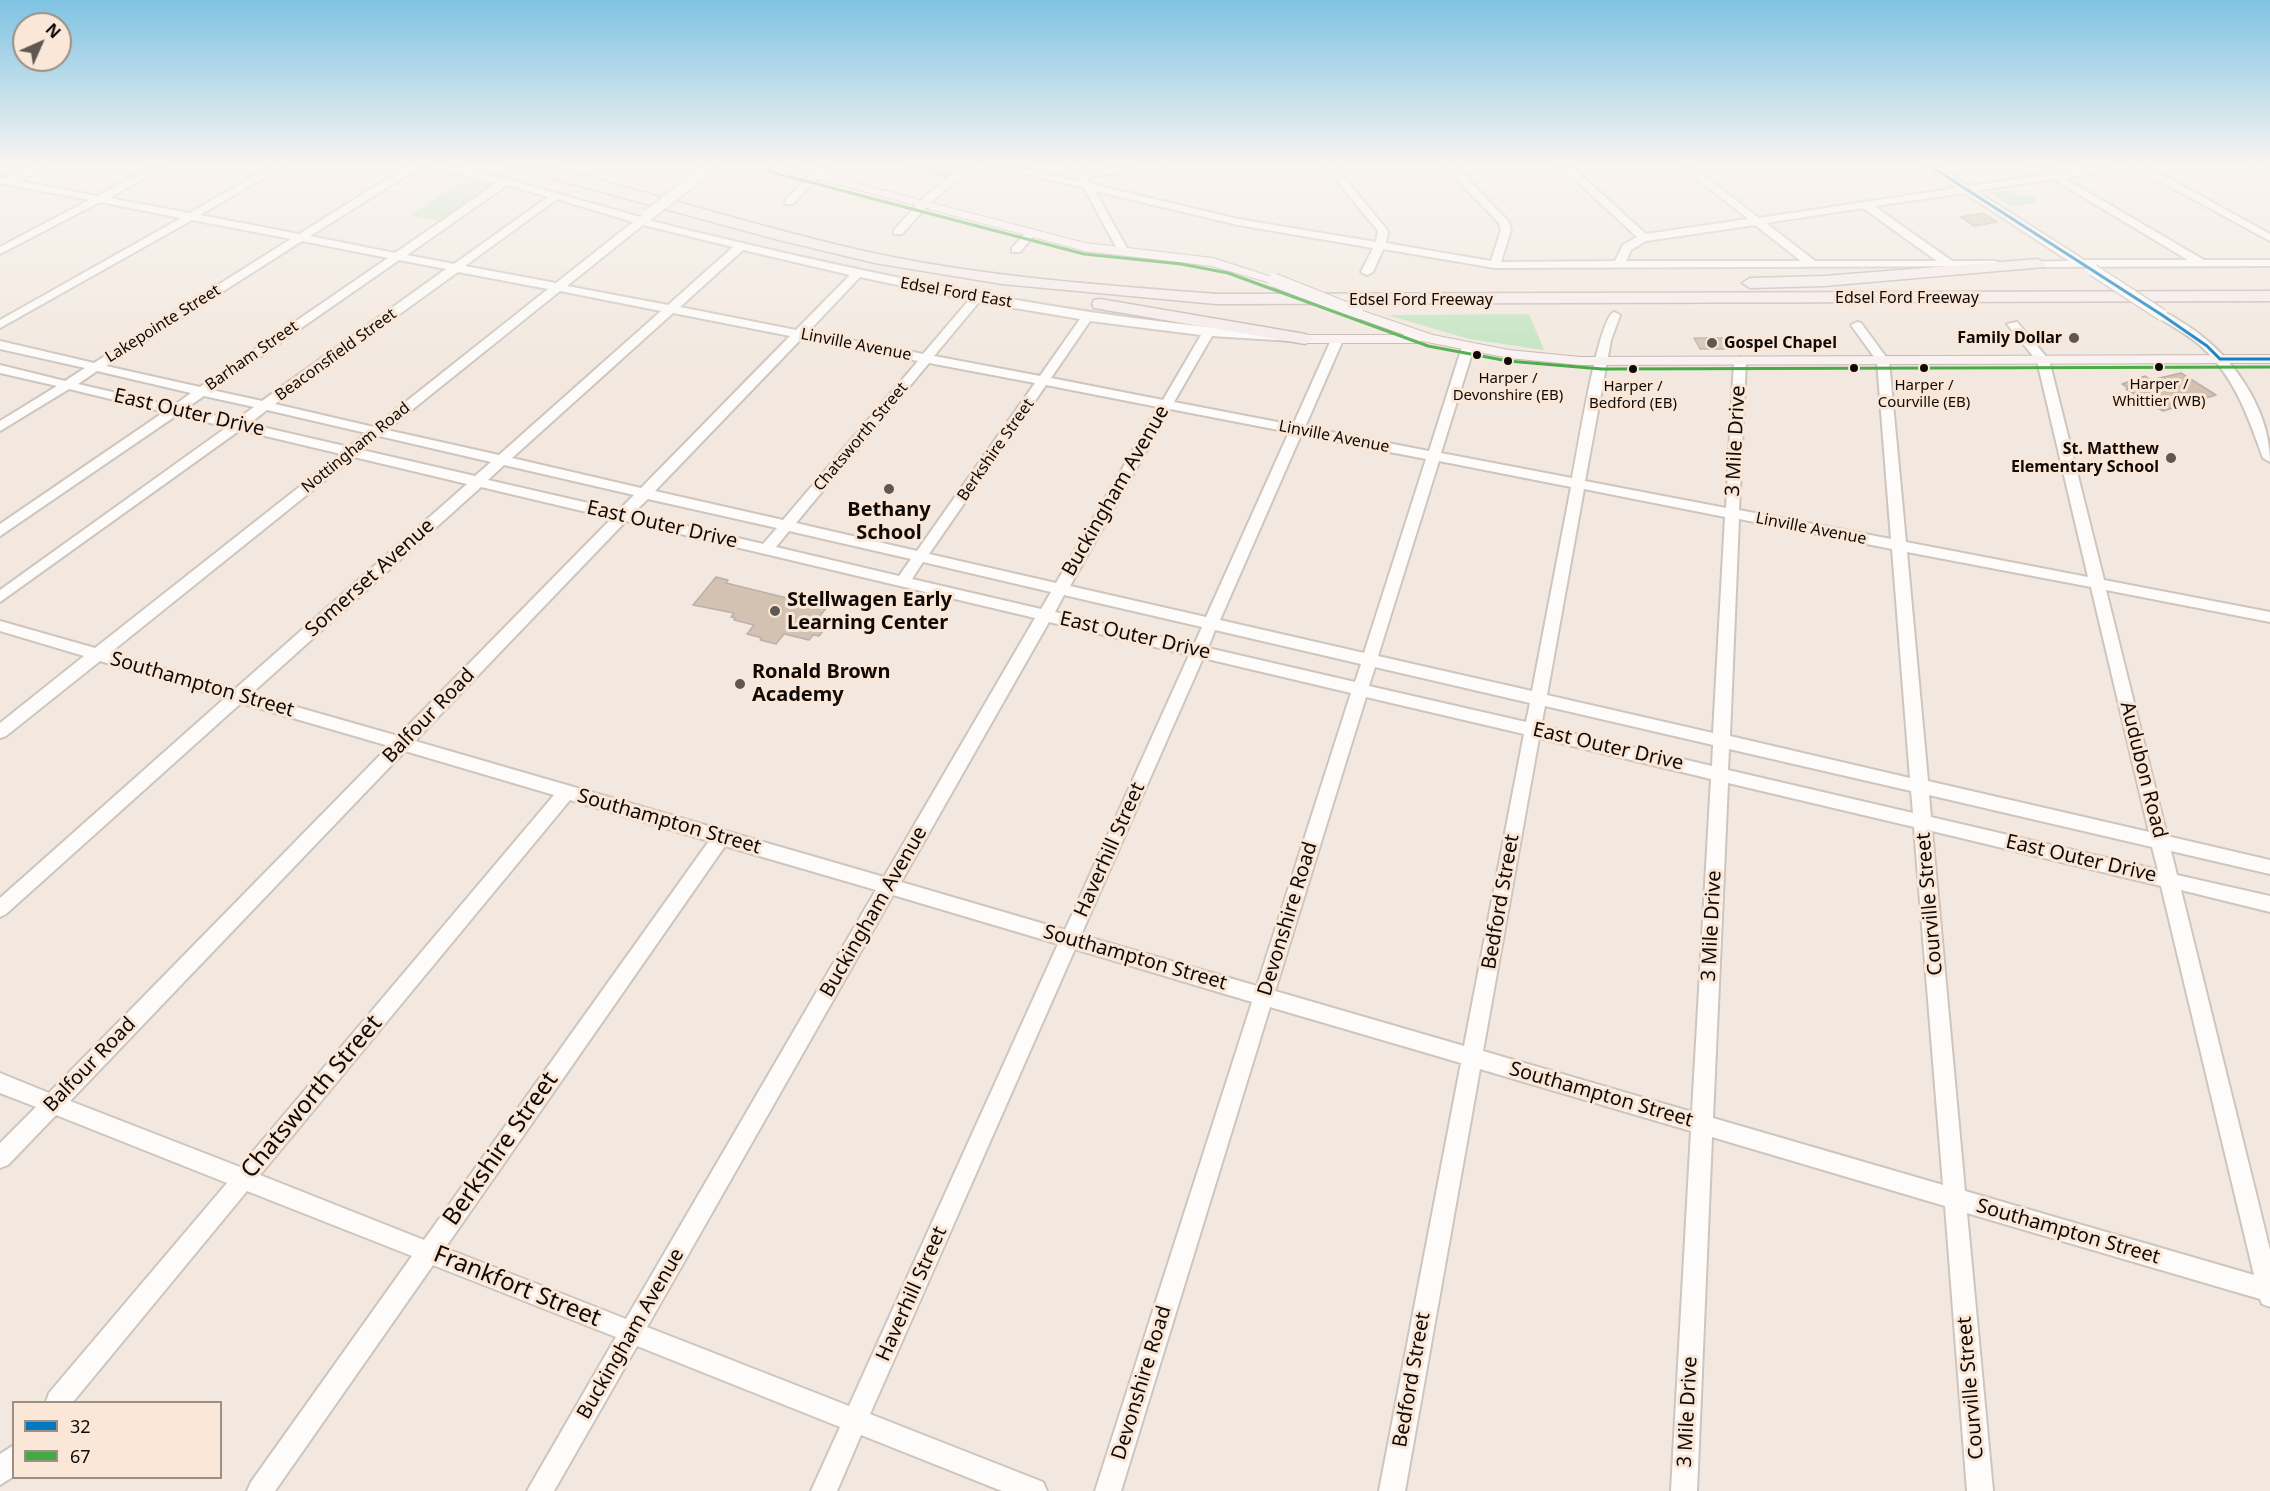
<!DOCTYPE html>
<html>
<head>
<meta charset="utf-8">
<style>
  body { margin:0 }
  #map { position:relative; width:2270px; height:1491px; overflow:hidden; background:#f2e8df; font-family:"Noto Sans",sans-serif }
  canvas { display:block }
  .legend { position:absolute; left:12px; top:1401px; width:210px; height:78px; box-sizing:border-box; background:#fae7d7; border:2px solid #9c8f83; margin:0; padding:8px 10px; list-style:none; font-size:18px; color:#100a06 }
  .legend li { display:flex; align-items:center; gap:12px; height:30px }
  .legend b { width:30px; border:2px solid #9c8f83 }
  .north { position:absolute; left:12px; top:12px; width:60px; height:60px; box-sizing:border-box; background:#fae7d7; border:2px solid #9c8f83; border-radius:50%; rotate:45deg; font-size:16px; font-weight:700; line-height:24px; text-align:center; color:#100a06 }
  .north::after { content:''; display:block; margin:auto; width:21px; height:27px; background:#5f5852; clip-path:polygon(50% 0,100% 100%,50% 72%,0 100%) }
</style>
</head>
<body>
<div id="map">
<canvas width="2270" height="1491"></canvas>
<ul class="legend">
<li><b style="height:8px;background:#0079c2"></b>32</li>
<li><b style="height:8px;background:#44aa42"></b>67</li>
</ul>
<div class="north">N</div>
</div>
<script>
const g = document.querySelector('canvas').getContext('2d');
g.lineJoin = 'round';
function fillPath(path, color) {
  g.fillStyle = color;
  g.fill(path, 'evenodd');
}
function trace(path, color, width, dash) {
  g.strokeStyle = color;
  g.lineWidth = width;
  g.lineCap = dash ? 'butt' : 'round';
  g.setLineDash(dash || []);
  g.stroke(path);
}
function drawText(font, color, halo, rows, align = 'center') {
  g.font = font + ' "Noto Sans",sans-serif';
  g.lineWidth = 6;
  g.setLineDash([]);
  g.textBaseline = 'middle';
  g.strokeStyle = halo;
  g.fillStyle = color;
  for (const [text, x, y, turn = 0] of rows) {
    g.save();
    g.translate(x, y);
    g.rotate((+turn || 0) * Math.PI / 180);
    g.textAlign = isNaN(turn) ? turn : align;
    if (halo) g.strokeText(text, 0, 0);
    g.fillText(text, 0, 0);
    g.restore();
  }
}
fillPath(new Path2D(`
  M466,178L493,185L440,221L410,215Z
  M2010,190L2022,197L2031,195L2039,202L2012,207L1990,193Z
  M1529,314L1544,350L1469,339L1387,315Z`), '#c0e3bf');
const building = new Path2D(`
  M909,164H962L945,177L909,168Z
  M1984,213L1997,222L1974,226L1960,217Z
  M1694,338H1725L1731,349H1700Z
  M2181,373L2216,395L2163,411L2126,389H2130L2122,384L2145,376L2151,380Z
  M716,577L728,580L726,583L795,600H807L808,602L827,607L820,616L832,619L819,636L813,635L809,640L784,634L776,644L760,640L762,638L747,634L754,625L734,620L735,618L731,617L734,613L693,605Z`);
fillPath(building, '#d3c2b2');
trace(building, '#b9b1aa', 1.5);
const minor = new Path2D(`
  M8,164H21L0,175V168Z
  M36,164H49L19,181L97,196L158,164H170L109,198L189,213L276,164H288L200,215L299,234L411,164H441L488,174L640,217L650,215L649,220L679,228C881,277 1080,319 1287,334L1291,335V341L1212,336L1174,402L1293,425L1331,340L1337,336L1343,340L1305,427L1429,451L1462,347L1468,343L1474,347L1441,453L1572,478C1577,455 1598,317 1614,312L1620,315L1611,340L1585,481L1726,508L1734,361L1740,357L1746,361L1739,510L1891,539L1877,361L1851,325L1857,322L1861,323L1889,361L1906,542L2088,577L2037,361L2007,324L2017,322L2049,360L2104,580L2270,612V622L2106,590L2167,836L2270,860V874L2171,851L2177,875L2270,896V912L2181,890L2270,1250V1307L2262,1304L2260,1299L1967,1213L1993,1491H1967L1945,1206L1712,1137L1697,1491H1671L1691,1131L1480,1069L1405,1491H1379L1461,1063L1270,1007L1121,1491H1095L1252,1002L1075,949L870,1414L1043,1482L1047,1491H1002L861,1435L837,1491H811L840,1427L637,1346L554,1491H527L616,1337L433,1265L275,1491H247L251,1482L412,1256L247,1191L73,1402H46L49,1393L227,1183L56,1115L8,1165L0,1168V1143L36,1107L0,1093V1073L49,1093L389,746L241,703L6,914L0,917V898L225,698L100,661L6,736L0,738V723L84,656L0,631V621L95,648L341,454L240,430L0,602V590L227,427L177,415L0,536V524L164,412L69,389L0,431V421L57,386L0,373V365L65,381L85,368L0,349V341L94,363L291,239L192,220L0,328V320L181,218L100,202L0,254V247L89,200L0,183V177L7,178ZM422,166L497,183L395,253L310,236ZM507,185L548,197L454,264L407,255ZM557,199L633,222L556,283L465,266ZM643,225L733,247L668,305L567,286ZM302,241L388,258L200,387L106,366ZM743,250L850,275L796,330L680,307ZM399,260L446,269L262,401L212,390ZM458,272L548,289L374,427L275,404ZM860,277L969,300L923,354L808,332ZM560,291L661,311L499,455L387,430ZM979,302L1080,319L1040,376L934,356ZM673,313L790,336L641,488L512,458ZM1090,321L1201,335L1163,400L1051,378ZM802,338L918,361L783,520L655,491ZM929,363L1035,383L917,551L796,523ZM97,371L191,393L173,406L78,384ZM1046,385L1158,407L1056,583L929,554ZM204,396L254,407L236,420L185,409ZM1170,409L1289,432L1206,617L1070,586ZM267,410L366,433L349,447L249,424ZM1301,435L1426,459L1364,653L1220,620ZM379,436L491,462L475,476L362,450ZM354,457L467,484L235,689L110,653ZM1439,461L1571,487L1532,691L1378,656ZM504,465L634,495L619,510L488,480ZM481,487L612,518L398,736L251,694ZM1584,489L1725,517L1713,733L1547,695ZM648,499L777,528L763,544L633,513ZM1739,519L1892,549L1910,778L1730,736ZM626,521L1035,618L884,877L415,741ZM789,531L911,559L899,576L776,547ZM1907,552L2091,587L2149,832L1928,781ZM923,562L1051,592L1041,609L912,579ZM1064,595L1202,627L1194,645L1055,612ZM1049,622L1189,655L1065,930L901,882ZM1215,630L1361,664L1355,682L1208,648ZM1203,658L1351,693L1257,986L1081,935ZM1375,667L1530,703L1526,722L1369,686ZM1366,697L1524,734L1464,1046L1275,991ZM1545,706L1713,745L1712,766L1541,726ZM1539,738L1711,779L1692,1112L1483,1051ZM1729,749L1911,791L1913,813L1728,770ZM405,751L554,795L240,1167L70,1101ZM1728,783L1914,827L1943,1185L1713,1118ZM1929,795L2152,847L2158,870L1931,817ZM570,800L709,841L424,1240L260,1175ZM1932,831L2161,886L2254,1275L1965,1191ZM725,846L876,890L626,1319L445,1248ZM893,895L1058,944L849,1406L647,1327Z
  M706,164H717L696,183H688V179Z
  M821,164H832L793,204H785V200Z
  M966,164H977L933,200L902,234H894V230L925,196Z
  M988,164H1006L1080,182L1070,164H1080L1084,172L1142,164H1170L1165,167L1087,177L1091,184L1238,219L1376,242L1378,231L1323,164H1333L1388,231L1386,243L1491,261L1501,230L1499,223L1442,164H1453L1509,222L1511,230L1501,262L1615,261L1623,245L1637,237L1558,164H1569L1646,234L1748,219L1678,164H1689L1759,218L1957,188L1922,164H1934L1968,186L2045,175L2029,164H2041L2056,173L2116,164H2143L2270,234V241L2134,167L2064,178L2204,260H2270V266L2025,267L2020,264L2021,262L2069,261L1965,193L1874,206L1952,261H1996L2001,264L2000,266L1495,268L1383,249L1373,272L1367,275L1361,272L1373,248L1238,225L1095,191L1129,252L1120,254L1084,188ZM2053,179L2188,260H2084L1976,191ZM1863,208L1937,261H1815L1766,223ZM1755,225L1801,261H1626L1631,250L1646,241Z
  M2247,164H2260L2270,169V176Z
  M1027,231L1036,233L1020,252H1012V248Z
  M2158,313C2167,311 2175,318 2183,323C2229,351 2270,406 2270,462L2263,458C2249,419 2235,378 2204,349C2191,336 2173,327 2158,317Z
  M14,1445V1476L0,1485V1454Z`);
const major = new Path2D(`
  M763,164H783L1085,243L1213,258L1281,280L1274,284L1212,266L1085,251Z
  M1357,309L1433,335L1509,350L1580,357L2270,355V363L1580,365L1509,358L1422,341L1416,343H1305L1298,339L1305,335H1405L1352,316V310Z`);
const highway = new Path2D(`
  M508,164H533L560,170C665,196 767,230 873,253C985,277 1101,285 1216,294L2270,291V301L1216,304L1002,284L875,263L779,240L510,167Z
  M2038,259L2046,264L2044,267L1824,286L1750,288L1742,283L1750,278L1824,276Z
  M1100,299L1305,334L1314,339L1305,344L1094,308L1092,304L1094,300Z`);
trace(minor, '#cdc5be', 4);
trace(major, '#c3b5b1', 2);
trace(highway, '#c3b5b1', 3);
fillPath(minor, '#fdfcfa');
fillPath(major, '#f9f2f1');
fillPath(highway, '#f5eceb');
const minorBridge = new Path2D(`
  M647,216L692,181
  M2093,270L2162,315`);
const majorBridge = new Path2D(`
  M1274,280L1357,313`);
trace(minorBridge, '#cdc5be', 14, []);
trace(majorBridge, '#c3b5b1', 15, []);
trace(minorBridge, '#fdfcfa', 11);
trace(majorBridge, '#f9f2f1', 13);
trace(new Path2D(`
  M1927,164L2162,315L2207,346L2220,359
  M2220,359H2270`), '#0079c2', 3);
trace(new Path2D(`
  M767,171L1084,254L1181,264L1228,273L1428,346L1508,361L1602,369L2270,367`), '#44aa42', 3);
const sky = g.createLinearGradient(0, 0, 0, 373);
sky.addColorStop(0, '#7fc3e3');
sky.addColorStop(0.44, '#f9f5f1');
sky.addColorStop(1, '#f9f5f100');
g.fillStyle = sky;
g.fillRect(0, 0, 2270, 373);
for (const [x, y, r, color] of [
  [2074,338,6,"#5f5852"],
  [1712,343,6,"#5f5852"],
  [1477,355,5,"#100a06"],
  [1508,361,5,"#100a06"],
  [2159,367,5,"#100a06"],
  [1854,368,5,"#100a06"],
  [1924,368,5,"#100a06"],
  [1633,369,5,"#100a06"],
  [2171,458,6,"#5f5852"],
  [889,489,6,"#5f5852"],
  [775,611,6,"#5f5852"],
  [740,684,6,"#5f5852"]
]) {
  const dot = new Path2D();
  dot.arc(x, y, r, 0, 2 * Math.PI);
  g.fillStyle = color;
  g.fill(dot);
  trace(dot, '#fae7d7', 2);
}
drawText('15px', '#100a06', '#fae7d7', [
  ["Harper /",1508,379],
  ["Devonshire (EB)",1508,396],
  ["Harper /",2159,385],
  ["Whittier (WB)",2159,402],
  ["Harper /",1924,386],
  ["Courville (EB)",1924,403],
  ["Harper /",1633,387],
  ["Bedford (EB)",1633,404]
]);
drawText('16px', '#100a06', '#fae7d7', [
  ["Edsel Ford East",956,293,10],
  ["Edsel Ford Freeway",1907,298],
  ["Edsel Ford Freeway",1421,300],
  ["Lakepointe Street",163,324,-32],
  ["Linville Avenue",856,345,11],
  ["Beaconsfield Street",336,355,-36],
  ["Barham Street",252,356,-35],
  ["Chatsworth Street",861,437,-50],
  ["Linville Avenue",1334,437,11],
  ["Nottingham Road",356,448,-39],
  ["Berkshire Street",996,450,-55],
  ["Linville Avenue",1811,529,11]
]);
drawText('bold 16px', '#100a06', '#fae7d7', [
  ["Family Dollar",2062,338],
  ["Gospel Chapel",1724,343,"left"],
  ["St. Matthew",2159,449],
  ["Elementary School",2159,467]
], 'right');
drawText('20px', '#100a06', '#fae7d7', [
  ["East Outer Drive",189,413,13],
  ["3 Mile Drive",1736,441,-87],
  ["Buckingham Avenue",1116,491,-60],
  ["East Outer Drive",662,525,13],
  ["Somerset Avenue",370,578,-42],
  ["East Outer Drive",1135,636,13],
  ["Southampton Street",202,685,16],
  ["Balfour Road",429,716,-46],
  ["East Outer Drive",1608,747,13],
  ["Audubon Road",2143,770,76],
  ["Southampton Street",669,822,16],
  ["Haverhill Street",1110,850,-66],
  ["East Outer Drive",2081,859,13],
  ["Bedford Street",1501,902,-80],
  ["Courville Street",1930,904,-95],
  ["Buckingham Avenue",874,912,-60],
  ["Devonshire Road",1288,919,-73],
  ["3 Mile Drive",1712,926,-87],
  ["Southampton Street",1135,958,16],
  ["Balfour Road",90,1065,-46],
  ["Southampton Street",1601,1095,16],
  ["Southampton Street",2068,1232,16],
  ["Haverhill Street",912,1294,-66],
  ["Buckingham Avenue",631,1334,-60],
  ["Bedford Street",1412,1380,-80],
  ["Devonshire Road",1142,1383,-73],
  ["Courville Street",1971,1388,-95],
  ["3 Mile Drive",1688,1412,-87]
]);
drawText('bold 20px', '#100a06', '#fae7d7', [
  ["Bethany",889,510,"center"],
  ["School",889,533,"center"],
  ["Stellwagen Early",787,600],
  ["Learning Center",787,623],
  ["Ronald Brown",752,672],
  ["Academy",752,695]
], 'left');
drawText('24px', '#100a06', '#fae7d7', [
  ["Chatsworth Street",312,1097,-50],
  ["Berkshire Street",501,1149,-55],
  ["Frankfort Street",517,1287,22]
]);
</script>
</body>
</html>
